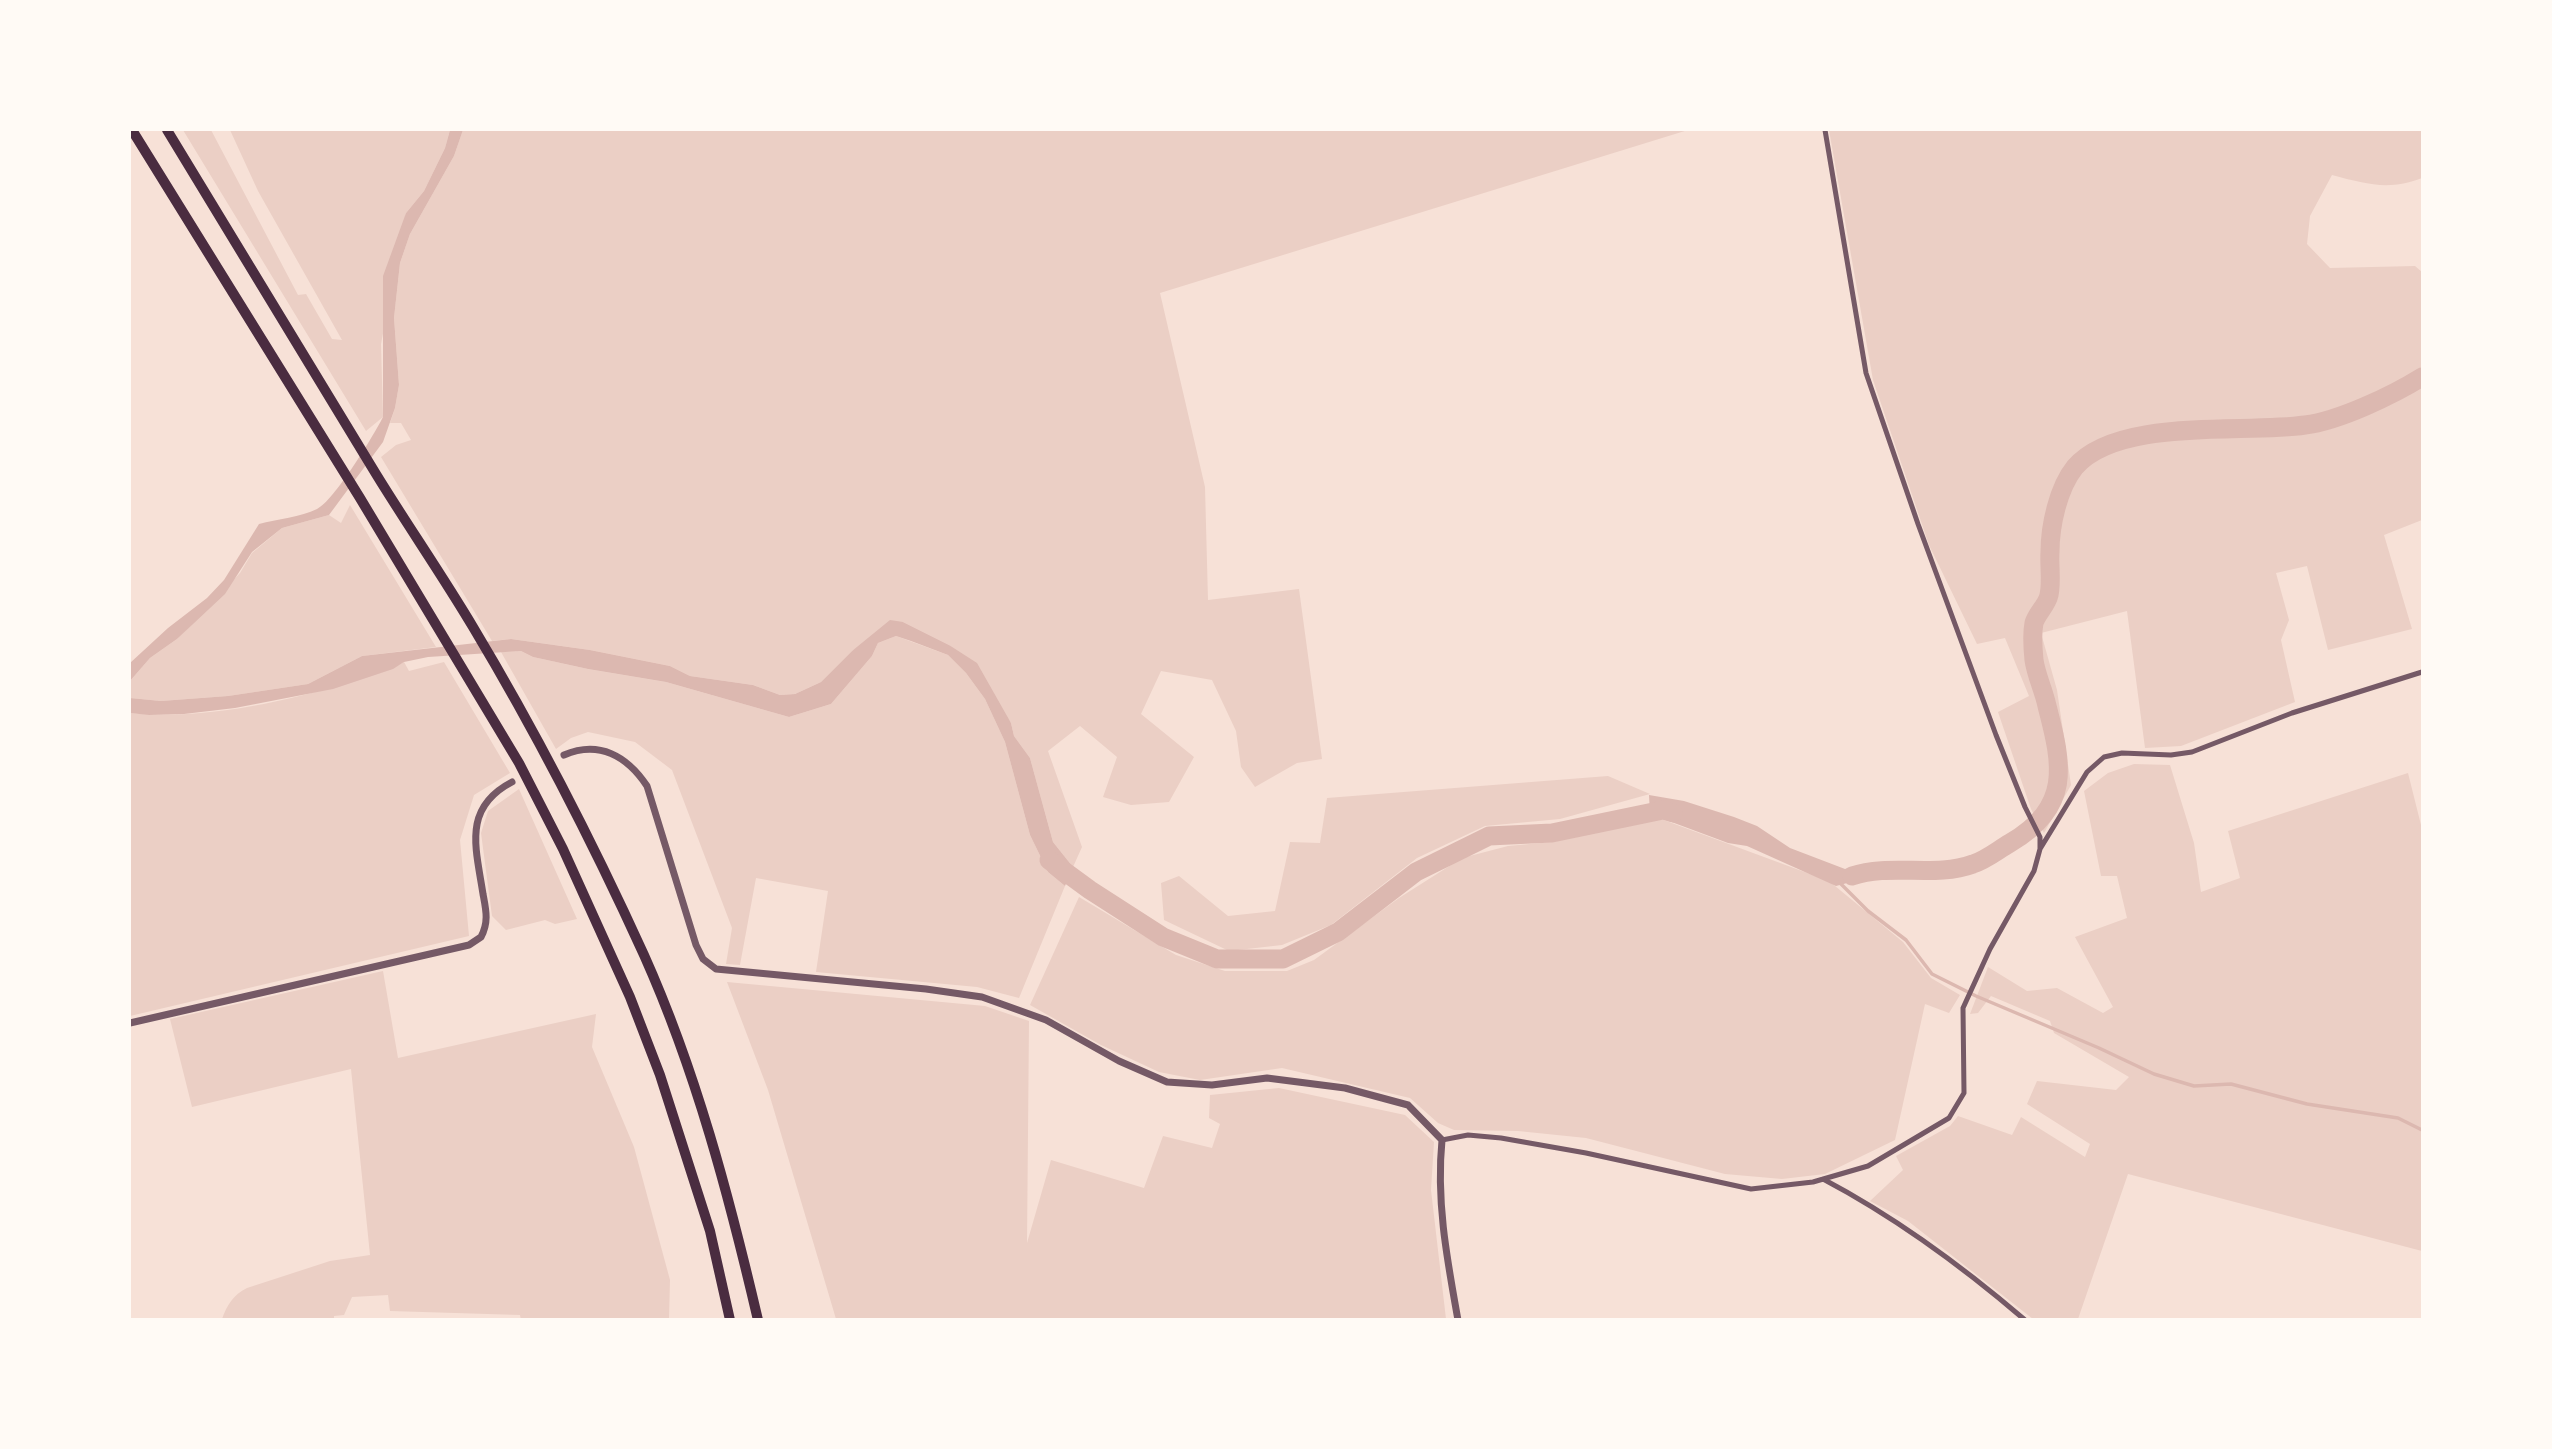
<!DOCTYPE html>
<html>
<head>
<meta charset="utf-8">
<style>
  body { margin:0 }
  #map { position:relative; width:2552px; height:1449px; overflow:hidden; background:#f7e1d7; font-family:"IBM Plex Sans",sans-serif }
  canvas { display:block }
  .frame { position:absolute; inset:0; border:131px solid #fffaf5; pointer-events:none }
</style>
</head>
<body>
<div id="map">
<canvas width="2552" height="1449"></canvas>
<div class="frame"></div>
</div>
<script>
const g = document.querySelector('canvas').getContext('2d');
g.lineJoin = 'round';
function fillPath(path, color) {
  g.fillStyle = color;
  g.fill(path, 'evenodd');
}
function trace(path, color, width, dash) {
  g.strokeStyle = color;
  g.lineWidth = width;
  g.lineCap = dash ? 'butt' : 'round';
  g.setLineDash(dash || []);
  g.stroke(path);
}
fillPath(new Path2D(`
  M183,130H211L298,295L306,294L332,339L342,340L258,191L230,130H450L445,148L424,191L406,213L381,344L383,417L366,431Z
  M463,130H1688L1160,293L1205,487L1208,600L1299,589L1322,759L1297,763L1255,787L1241,767L1236,731L1212,680L1161,671L1141,714L1194,757L1169,802L1131,805L1103,797L1117,757L1080,726L1048,751L1082,847L1073,867L1053,842L1030,758L1014,736L1011,723L949,645L903,622L852,651L821,682L795,694L780,695L753,685L690,676L670,666L590,650L511,639L492,641L381,457L396,445L411,440L401,423H390L395,408L399,385L394,318L400,263L410,234L454,156Z
  M1829,130H2422V178C2389,191 2366,184 2332,175L2310,216L2307,244L2330,268L2415,266L2422,272V520L2384,535L2412,629L2328,650L2307,566L2276,573L2289,620L2281,640L2295,702L2181,746L2145,748L2127,611L2041,633L2057,690L2071,785L2044,833L2031,809L1998,712L2029,696L2005,638L1977,644L1929,545L1873,380Z
  M350,505L436,647L362,656L308,684L228,696L161,701L130,698V681L150,658L177,639L240,573L252,553L282,528L329,515L341,523Z
  M896,636L948,655L966,673L985,699L1005,742L1030,835L1048,872L1065,886L1019,998L977,987L816,972L828,891L756,878L740,965L726,964L732,928L672,770L635,742L588,732L571,738L556,749L501,652L521,651L533,657L588,669L666,682L789,717L831,704L872,656L878,643Z
  M404,662L409,671L444,662L510,773L474,795L460,840L469,936L130,1016V713C199,721 292,701 359,679C375,674 390,671 404,662Z
  M2134,764L2170,765L2194,843L2201,892L2240,878L2228,831L2408,773L2422,829V1251L2128,1174L2078,1319H2033L1908,1221L1870,1201L1903,1170L1896,1156L1950,1126L1958,1116L2012,1135L2021,1117L2085,1157L2090,1144L2027,1104L2037,1081L2116,1090L2129,1077L2054,1033L2050,1021L1991,996L1978,1013L1970,1014L1988,967L2027,991L2057,988L2103,1013L2113,1007L2075,937L2127,918L2117,876H2101L2084,791L2108,773Z
  M1608,776L1650,794L1560,819L1485,826L1417,858L1331,925L1282,945L1229,951L1164,920L1161,883L1179,876L1228,916L1275,911L1290,842L1320,843L1327,798Z
  M519,789L577,919L555,924L545,920L506,930L492,916L481,833L488,811Z
  M1661,819L1829,881L1903,942L1931,978L1960,995L1949,1013L1925,1004L1895,1140L1825,1174L1782,1179L1725,1174L1586,1138L1518,1131L1454,1130L1438,1123L1410,1098L1282,1068L1200,1080L1159,1072L1101,1045L1030,1005L1079,897L1176,955L1225,971H1287L1314,960L1399,898L1462,858L1508,846L1552,842Z
  M383,971L398,1058L596,1014L592,1047L634,1147L670,1280L669,1319L521,1320L520,1315L390,1311L388,1295L352,1297L344,1315L334,1316V1319H222C227,1305 233,1295 247,1288L330,1261L370,1255L351,1069L192,1107L170,1019Z
  M727,982L985,1006L1029,1021L1027,1243L1051,1160L1144,1188L1163,1136L1212,1148L1220,1124L1209,1118L1210,1095L1279,1088L1405,1115L1434,1142L1431,1190L1446,1319H836L768,1090Z`), '#ebcfc5');
fillPath(new Path2D(`
  M450,130H463L454,156L410,234L400,263L394,318L399,385L395,408L383,442L329,515L282,528L252,552L225,594L177,639L150,658L130,681V663L168,628L207,598L224,580L259,524C277,519 301,517 317,509C334,501 374,435 383,417V276L406,213L424,191L445,148Z
  M890,620L903,622L949,645L977,663L1011,723L1014,736L1030,758L1053,842L1073,867L1065,886L1048,872L1030,835L1005,742L985,699L966,673L948,655L911,641L896,636L878,643L872,656L831,704L789,717L666,682L588,669L533,657L521,651L428,657L404,662L393,669L333,689L235,708L184,714L149,715L130,713V698L161,701L228,696L308,684L362,656L511,639L590,650L670,666L690,676L753,685L780,695L795,694L821,682L852,651Z
  M1649,795L1684,801L1734,817L1757,826L1790,848L1845,869L1877,865V875L1836,886L1747,846L1728,843L1650,814Z`), '#dcb8b0');
trace(new Path2D(`
  M1839,882L1868,911L1906,940L1932,974L1976,996L2099,1048L2154,1074L2194,1086L2231,1084L2307,1104L2398,1118L2422,1130`), '#dcb8b0', 3.5);
trace(new Path2D(`
  M1049,860L1090,890L1163,937L1217,959H1283L1338,932L1416,872L1489,836L1552,833L1663,810L1673,813
  M1852,876C1891,863 1935,878 1973,864C1986,860 1998,850 2010,843C2071,807 2063,767 2047,706C2044,691 2036,675 2034,660C2033,650 2032,633 2034,623C2037,613 2047,605 2049,595C2052,582 2049,565 2050,552C2050,526 2058,488 2075,467C2118,417 2243,434 2305,425C2339,421 2393,395 2422,377`), '#dcb8b0', 19);
trace(new Path2D(`
  M2040,849L2087,772L2104,757L2122,753L2171,755L2192,752L2292,713L2422,672
  M1442,1140L1468,1135L1501,1138L1586,1153L1751,1189L1813,1182L1868,1166L1949,1118L1964,1093L1963,1008L1990,949L2034,871L2040,849V837L2025,807L1996,735L1918,524L1866,373L1825,130
  M1823,1179C1897,1218 1962,1266 2025,1320`), '#755966', 5);
trace(new Path2D(`
  M564,755C599,740 627,756 647,786L696,945L703,959L716,969L926,989L982,997L1046,1020L1119,1061L1167,1082L1212,1085L1267,1078L1345,1088L1408,1105L1442,1140C1436,1201 1447,1259 1458,1320
  M130,1023L469,945L481,937C489,922 486,910 483,894C476,848 462,808 512,782`), '#755966', 7);
trace(new Path2D(`
  M132,130L360,498L519,763L563,849L630,997L660,1075L710,1231L730,1320
  M167,130C237,244 306,360 376,474C408,526 442,575 473,627C536,732 593,843 644,955C696,1071 729,1196 758,1320`), '#4a2c40', 10);
</script>
</body>
</html>
